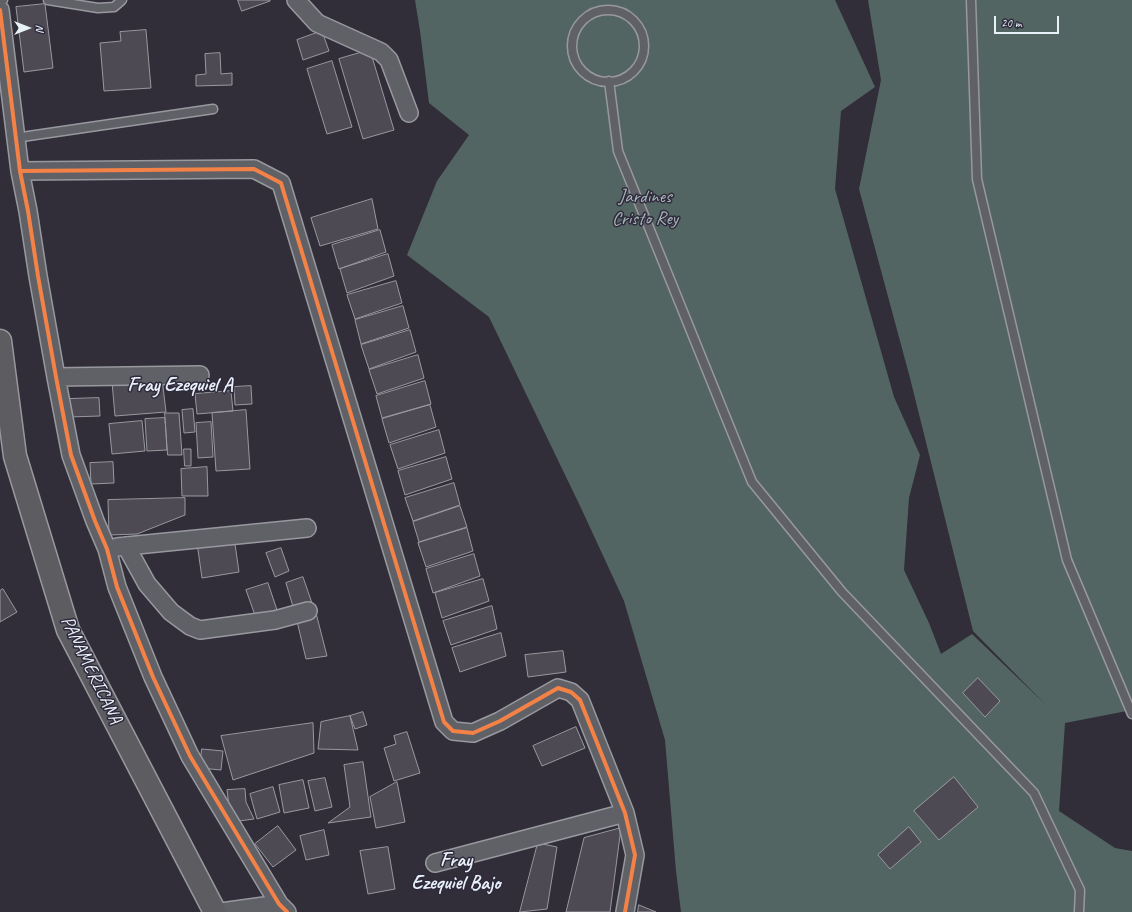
<!DOCTYPE html>
<html>
<head>
<meta charset="utf-8">
<style>
  body { margin:0 }
  #map { position:relative; width:1132px; height:912px; overflow:hidden; background:#312e39; font-family:Caveat,sans-serif }
  canvas { display:block }
  .north { position:absolute; left:8px; top:8px; width:40px; height:40px; -webkit-text-stroke:3px #2f2a3d; paint-order:stroke; rotate:90deg; font-size:11px; font-weight:700; line-height:16px; text-align:center; color:#e8f1f8 }
  .north::after { content:''; display:block; margin:auto; width:14px; height:18px; background:#e8f1f8; clip-path:polygon(50% 0,100% 100%,50% 72%,0 100%) }
  .scale { position:absolute; left:994px; top:16px; width:65px; height:18px; box-sizing:border-box; border:2px solid #e8f1f8; border-top:0; padding-left:5px; font-size:12px; line-height:14px; white-space:nowrap; color:#e8f1f8; -webkit-text-stroke:3px #2f2a3d; paint-order:stroke }
</style>
</head>
<body>
<div id="map">
<canvas width="1132" height="912"></canvas>
<div class="north">N</div>
<div class="scale">20 m</div>
</div>
<script>
const g = document.querySelector('canvas').getContext('2d');
g.lineJoin = 'round';
function fillPath(path, color) {
  g.fillStyle = color;
  g.fill(path, 'evenodd');
}
function trace(path, color, width, dash) {
  g.strokeStyle = color;
  g.lineWidth = width;
  g.lineCap = dash ? 'butt' : 'round';
  g.setLineDash(dash || []);
  g.stroke(path);
}
function drawText(font, color, halo, rows, align = 'center') {
  g.font = font + ' Caveat,sans-serif';
  g.lineWidth = 3;
  g.setLineDash([]);
  g.textBaseline = 'middle';
  g.strokeStyle = halo;
  g.fillStyle = color;
  for (const [text, x, y, turn = 0] of rows) {
    g.save();
    g.translate(x, y);
    g.rotate((+turn || 0) * Math.PI / 180);
    g.textAlign = isNaN(turn) ? turn : align;
    if (halo) g.strokeText(text, 0, 0);
    g.fillText(text, 0, 0);
    g.restore();
  }
}
fillPath(new Path2D(`
  M415,0H835L875,87L841,111L835,189L894,397L920,455L909,498L904,570L929,623L941,654L972,634L1045,704L973,631L910,378L859,189L881,80L868,0H1132V710L1065,723L1059,811L1115,848L1132,851V912H681L676,871L665,740L624,601L581,508L489,317L407,255L437,181L469,135L429,103L420,31Z`), '#536562');
const building = new Path2D(`
  M238,0H270V1L242,11Z
  M45,4L53,68L24,72L16,7Z
  M146,30L151,88L104,91L100,43L121,41L120,32Z
  M322,31L329,51L303,60L297,40Z
  M370,50L394,130L363,139L339,59Z
  M220,53L221,74L232,73V85L196,86V75L206,74L205,54Z
  M332,61L352,127L327,134L307,69Z
  M372,199L378,229L320,246L311,218Z
  M380,230L386,252L339,269L332,245Z
  M388,254L394,276L347,293L340,269Z
  M396,281L402,303L355,319L347,295Z
  M403,306L409,328L361,344L355,320Z
  M410,330L416,352L369,369L361,345Z
  M418,355L424,378L377,394L369,370Z
  M162,378L166,412L115,416L112,382Z
  M425,381L431,404L382,418L376,396Z
  M251,386L252,404L235,405L234,387Z
  M231,391L233,411L197,414L195,394Z
  M99,398L100,416L69,417L68,399Z
  M430,405L436,427L389,443L382,419Z
  M193,409L195,432L184,433L182,410Z
  M246,410L250,469L216,471L212,413Z
  M165,413H179L182,455H168Z
  M165,418L167,450L147,451L145,419Z
  M142,421L145,451L112,454L109,424Z
  M211,422L213,457L198,458L196,423Z
  M439,430L445,453L398,469L390,445Z
  M184,449H191V466H185Z
  M446,457L452,479L405,495L398,471Z
  M113,462L114,483L91,484L90,463Z
  M207,467L208,496H182L181,469Z
  M454,483L460,505L413,521L405,498Z
  M185,498V515L137,534L109,535L108,500Z
  M460,506L467,527L419,542L413,522Z
  M467,528L473,551L426,567L418,543Z
  M234,537L239,572L202,578L197,543Z
  M281,548L289,571L275,577L266,553Z
  M474,554L480,576L433,593L426,569Z
  M303,577L313,606L294,610L286,583Z
  M483,579L489,601L442,618L435,593Z
  M268,583L277,610L256,618L246,590Z
  M3,589L17,612L0,622V591Z
  M492,606L497,629L451,645L443,621Z
  M316,613L327,656L306,659L296,617Z
  M501,633L506,656L460,672L452,648Z
  M563,651L566,672L528,677L525,655Z
  M978,678L1000,701L985,717L963,693Z
  M363,712L367,725L355,729L350,716Z
  M350,716L358,750L318,749L321,722Z
  M313,723L314,753L233,780L221,736Z
  M576,727L585,748L542,766L533,746Z
  M407,732L420,773L394,781L384,748L396,744L394,736Z
  M202,749L223,751L221,770L200,768Z
  M363,762L371,817L328,823L350,807L344,765Z
  M954,777L978,807L939,840L914,811Z
  M325,778L332,807L315,811L308,781Z
  M303,780L309,808L284,813L279,785Z
  M397,782L405,822L376,828L370,797Z
  M273,787L280,812L257,819L250,794Z
  M245,789L246,802L254,819L231,822L227,790Z
  M278,826L296,850L273,867L255,844Z
  M909,827L921,842L890,869L878,855Z
  M621,828L610,912H566L584,838Z
  M324,830L329,855L306,860L300,836Z
  M538,843L557,847L547,909L520,912Z
  M388,847L395,889L368,894L360,851Z
  M639,905L656,912H638Z`);
fillPath(building, '#4e4a54');
trace(building, '#98999f', 1);
const lane = new Path2D(`
  M0,0H3
  M48,0L98,8L114,7L122,0
  M971,0L977,179L1067,560L1132,714
  M572 46a36 36 0 1 1 72 0a36 36 0 1 1-72 0Z
  M609,81L618,151L752,482L842,592L1034,793L1080,890L1079,912
  M15,138L213,109`);
const street = new Path2D(`
  M296,0L317,23L381,52L389,60L409,113
  M0,10L20,171L254,169L281,183L444,722L453,731L473,733L500,721L558,688L571,692L580,700L625,813L635,855L625,912
  M20,171L28,211L38,276L56,377L71,455L95,521L107,549L117,587L153,677L190,756L279,904L287,912
  M56,377L200,375
  M126,546L147,584L171,612L190,626L200,630L275,620L308,611
  M117,547L307,528
  M435,863L625,813
  M221,912L279,904`);
const primary = new Path2D(`
  M0,341L15,456L68,630L215,912`);
trace(lane, '#98999f', 11);
trace(street, '#98999f', 20);
trace(primary, '#98999f', 25);
trace(lane, '#606067', 8);
trace(street, '#606067', 17);
trace(primary, '#5d5c61', 22);
trace(new Path2D(`
  M0,10L20,171L254,169L281,183L444,722L453,731L473,733L500,721L558,688L571,692L580,700L625,813L635,855L625,912
  M20,171L28,211L38,276L56,377L71,455L95,521L107,549L117,587L153,677L190,756L279,904L287,912`), '#f48246', 4);
drawText('19px', '#a7b6b7', '#2f2a3d', [
  ["Jardines",645,197],
  ["Cristo Rey",645,219]
]);
drawText('19px', '#e8f1f8', '#2f2a3d', [
  ["PANAMERICANA",91,670,64]
]);
drawText('bold 20px', '#e8f1f8', '#2f2a3d', [
  ["Fray Ezequiel A",180,386],
  ["Fray",456,861],
  ["Ezequiel Bajo",456,884]
]);
</script>
</body>
</html>
